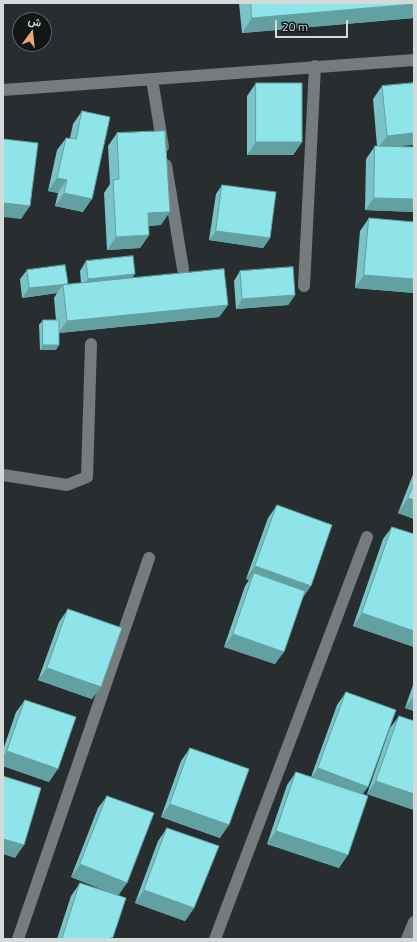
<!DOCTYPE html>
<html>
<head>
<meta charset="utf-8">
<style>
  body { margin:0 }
  #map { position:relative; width:417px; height:942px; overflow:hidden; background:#282e2f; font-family:"Titillium Web",Vazirmatn,sans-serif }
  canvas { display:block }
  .frame { position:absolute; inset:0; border:4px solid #d4d9d9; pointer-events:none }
  .north { position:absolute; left:12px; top:12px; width:40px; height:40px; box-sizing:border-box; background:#131616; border:1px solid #606464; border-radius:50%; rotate:15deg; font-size:11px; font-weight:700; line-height:16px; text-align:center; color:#d4d9d9 }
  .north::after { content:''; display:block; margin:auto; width:14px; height:18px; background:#efa378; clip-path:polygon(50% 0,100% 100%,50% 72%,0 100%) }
  .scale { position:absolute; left:275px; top:20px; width:73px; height:18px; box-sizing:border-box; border:2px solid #d4d9d9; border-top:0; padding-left:5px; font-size:12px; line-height:14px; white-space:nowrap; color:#d4d9d9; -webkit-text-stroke:3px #131616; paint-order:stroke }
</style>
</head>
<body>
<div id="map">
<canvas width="417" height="942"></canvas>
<div class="frame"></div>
<div class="north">ش</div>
<div class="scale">20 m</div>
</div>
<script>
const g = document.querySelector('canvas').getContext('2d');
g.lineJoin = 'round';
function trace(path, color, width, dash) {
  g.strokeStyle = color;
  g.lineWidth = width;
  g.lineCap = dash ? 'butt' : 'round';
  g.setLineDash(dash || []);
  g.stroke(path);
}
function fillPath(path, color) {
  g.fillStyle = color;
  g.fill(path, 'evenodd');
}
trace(new Path2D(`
  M152,79L163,147
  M3,90L414,60
  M166,165L183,269
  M304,286L315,66
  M3,475L67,485L87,477L91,344
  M18,939L149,558
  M215,939L367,537
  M407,939L414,922`), '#747c7d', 12);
fillPath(new Path2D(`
  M239,3H414V18L242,33Z
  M256,83L302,142L293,155H247V96Z
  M382,86L395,147H414V212L365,210L366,159L375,146H377L373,99Z
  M82,111L83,212L55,206L58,193L48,191L57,150L66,138H70L73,124Z
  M117,133L161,225L149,226V235L140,248L107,250L104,193L110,184L108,146Z
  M222,185L270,238L263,248L209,240L216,194Z
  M369,218L414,222V293L355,288L360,231Z
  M86,261L132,278L228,305L219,317L59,333L56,350H40L39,325L43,320H56L54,298L57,293L22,298L20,279L27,270L68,284L67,285L81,283L80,271Z
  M240,271L295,295L288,305L236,309L234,281Z
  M414,472V519L398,513Z
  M277,505L303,597L275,664L224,647L245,586L249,580L246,579L268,518Z
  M392,527L414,647L353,626L383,539Z
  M68,609L92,699L38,680L59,622Z
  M414,682V711L405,708Z
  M346,692L363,794L339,868L267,844L287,785L296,772L311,777L337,705Z
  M25,700L49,782L3,766V750L16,712Z
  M399,716L414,721V810L367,794L390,728Z
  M190,748L220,838L161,817L181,761Z
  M107,796L118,895L113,937L112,939H57L71,896L80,883L106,891L71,877L98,808Z
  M167,828L194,908L185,921L135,903L158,841Z`), '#7ac4c8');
fillPath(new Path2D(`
  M414,4V18L242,33L252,18Z
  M414,133V145L378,148L387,136Z
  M256,142H302L293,155H247Z
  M57,178L67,180L58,193L48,191Z
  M64,193L92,199L83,212L55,206Z
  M374,198L414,199V212L365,210Z
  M3,203L30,206L21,219L3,217Z
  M170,212L161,225L139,226L148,213Z
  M216,231L270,238L263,248L209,240Z
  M149,235L140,248L107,250L116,237Z
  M135,274L128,284L82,288L88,279Z
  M364,275L414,279V293L355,288Z
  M68,284L63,289V285L57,293L22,298L29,288Z
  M295,295L288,305L236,309L242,299Z
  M228,305L219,317L58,333L67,321Z
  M43,345H59L56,350H40Z
  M408,498L414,500V519L398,513Z
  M255,566L311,586L302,599L254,573L249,580L246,579Z
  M362,613L414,631V647L353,626Z
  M233,634L284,652L275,664L224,647Z
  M47,668L101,687L92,699L38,680Z
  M414,696V711L405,708Z
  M7,751L58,769L49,782L3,766V757Z
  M318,768L368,787L359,799L309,781Z
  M376,781L414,794V810L367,794Z
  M170,804L229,825L220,838L161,817Z
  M276,831L348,855L339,868L267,844Z
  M3,839L24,845L15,858L3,854Z
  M80,864L127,883L118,896L71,877Z
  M144,890L194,908L185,921L135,903Z`), '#63a0a2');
const building = new Path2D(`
  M251,3H414V4L252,18Z
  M256,83H302V142H256Z
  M414,83V133L387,136L382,86Z
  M82,111L110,117L92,199L64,193L67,180L57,178L66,138L76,139Z
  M165,131L170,212L148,213L149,235L116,237L113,180L119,179L117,133Z
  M3,139L38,143L30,206L3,203Z
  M375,146L414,147V199L374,198Z
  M222,185L276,192L270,238L216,231Z
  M369,218L414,222V279L364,275Z
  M133,256L135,274L88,279L86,261Z
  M65,265L68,284L29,288L27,270Z
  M293,267L295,295L242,299L240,271Z
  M224,269L228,305L67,321L63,285Z
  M43,320H59V345H43Z
  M414,484V500L408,498Z
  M277,505L332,525L311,586L255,566Z
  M392,527L414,534V631L362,613Z
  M254,573L305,591L284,652L233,634Z
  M68,609L122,628L101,687L47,668Z
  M346,692L396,710L368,787L318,768Z
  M25,700L76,717L58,769L7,751Z
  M399,716L414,721V794L376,781Z
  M190,748L249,769L229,825L170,804Z
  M296,772L368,796L348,855L276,831Z
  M3,776L41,788L24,845L3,839Z
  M107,796L154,813L127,883L80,864Z
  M167,828L219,846L194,908L144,890Z
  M80,883L126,898L113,937L108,939H62Z`);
fillPath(building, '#8ee4e8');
trace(building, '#63a0a2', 1);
</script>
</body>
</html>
